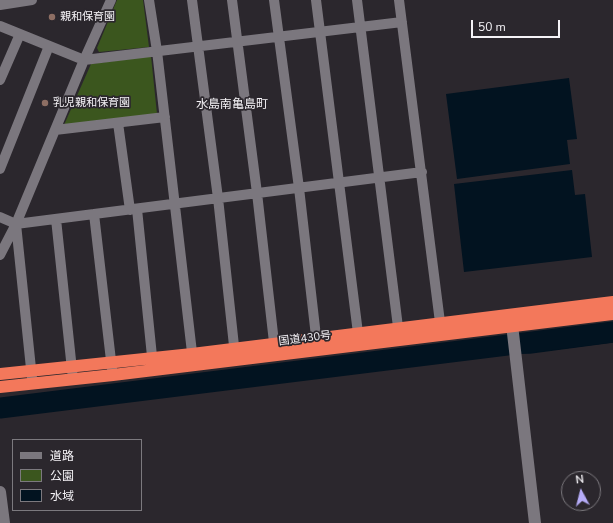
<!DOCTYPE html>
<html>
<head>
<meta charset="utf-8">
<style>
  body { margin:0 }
  #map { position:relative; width:613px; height:523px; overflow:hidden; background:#2b272d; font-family:"Nunito Sans","Noto Sans JP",sans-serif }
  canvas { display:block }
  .legend { position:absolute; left:12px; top:439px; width:130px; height:72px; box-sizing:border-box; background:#2b272d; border:1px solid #7c797e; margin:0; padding:5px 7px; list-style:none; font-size:12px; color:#f5f3f7 }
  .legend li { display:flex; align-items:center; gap:8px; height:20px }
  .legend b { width:20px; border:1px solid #7c797e }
  .north { position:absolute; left:561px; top:471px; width:40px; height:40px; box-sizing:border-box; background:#2b272d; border:1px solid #7c797e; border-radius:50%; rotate:353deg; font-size:11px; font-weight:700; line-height:16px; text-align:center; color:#f5f3f7 }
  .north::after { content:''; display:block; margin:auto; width:14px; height:18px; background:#b6acf8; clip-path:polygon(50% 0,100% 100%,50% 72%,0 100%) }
  .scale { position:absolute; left:471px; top:20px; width:89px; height:18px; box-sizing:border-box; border:2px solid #f5f3f7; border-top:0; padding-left:5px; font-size:12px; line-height:14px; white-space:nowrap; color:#f5f3f7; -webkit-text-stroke:3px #2b272d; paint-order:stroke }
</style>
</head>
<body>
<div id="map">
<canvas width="613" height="523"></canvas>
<ul class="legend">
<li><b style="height:5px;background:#7b777e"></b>道路</li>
<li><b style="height:11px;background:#3b561e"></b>公園</li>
<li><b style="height:11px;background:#021320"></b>水域</li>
</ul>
<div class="north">N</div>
<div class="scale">50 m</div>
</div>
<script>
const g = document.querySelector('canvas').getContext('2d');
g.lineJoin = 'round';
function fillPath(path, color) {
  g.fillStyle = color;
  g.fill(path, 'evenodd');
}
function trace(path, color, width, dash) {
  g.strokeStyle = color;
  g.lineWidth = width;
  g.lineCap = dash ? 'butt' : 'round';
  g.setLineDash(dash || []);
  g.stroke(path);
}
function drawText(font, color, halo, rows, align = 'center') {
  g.font = font + ' "Nunito Sans","Noto Sans JP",sans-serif';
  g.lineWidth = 3.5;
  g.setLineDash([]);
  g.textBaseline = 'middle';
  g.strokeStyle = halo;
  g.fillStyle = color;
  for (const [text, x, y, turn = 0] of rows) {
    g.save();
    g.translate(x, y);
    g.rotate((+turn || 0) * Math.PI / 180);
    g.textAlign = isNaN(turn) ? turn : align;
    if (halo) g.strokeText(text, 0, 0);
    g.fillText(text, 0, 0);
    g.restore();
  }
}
fillPath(new Path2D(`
  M117,0H143L149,47L99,52L97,48Z
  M151,56L157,114L64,125L91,64Z`), '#3b561e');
fillPath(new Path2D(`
  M569,78L577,139L567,140L570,164L457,179L446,94Z
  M572,170L575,195L585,194L592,257L464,272L454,184Z`), '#021320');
trace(new Path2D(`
  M0,416L498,352H530L613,341`), '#021320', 3.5);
trace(new Path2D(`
  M0,408L613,332`), '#021320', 21);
trace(new Path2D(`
  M149,0L157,51L193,361
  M192,0L218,198L235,355
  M232,0L257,193L275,351
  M274,0L299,188L317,345
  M316,0L359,341
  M357,0L399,335
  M399,0L441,330
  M0,5L32,0
  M0,26L84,60L402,22
  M0,80L20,34
  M118,123L130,210
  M55,130L165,117
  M0,169L49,46
  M137,209L153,366
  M94,214L112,369
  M0,217L16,224L422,172
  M56,219L73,379
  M16,224L32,378
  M0,255L16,224L84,60L111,0`), '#7b777e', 10);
trace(new Path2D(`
  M511,316L535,523
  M0,492L4,523`), '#7b777e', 12);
trace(new Path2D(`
  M0,374L192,354L613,302
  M0,387L113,375L613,314`), '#f3785b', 12);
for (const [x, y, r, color] of [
  [52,17,4,"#8d6e63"],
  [45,103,4,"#8d6e63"]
]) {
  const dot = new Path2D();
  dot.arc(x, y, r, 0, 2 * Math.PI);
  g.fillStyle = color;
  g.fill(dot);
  trace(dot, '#2b272d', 1.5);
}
drawText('11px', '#f5f3f7', '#2b272d', [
  ["親和保育園",60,17],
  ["乳児親和保育園",53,103]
], 'left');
drawText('11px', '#f5f3f7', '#2b272d', [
  ["国道430号",305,339,-7]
]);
drawText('12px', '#f5f3f7', '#2b272d', [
  ["水島南亀島町",232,105]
]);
</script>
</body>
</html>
